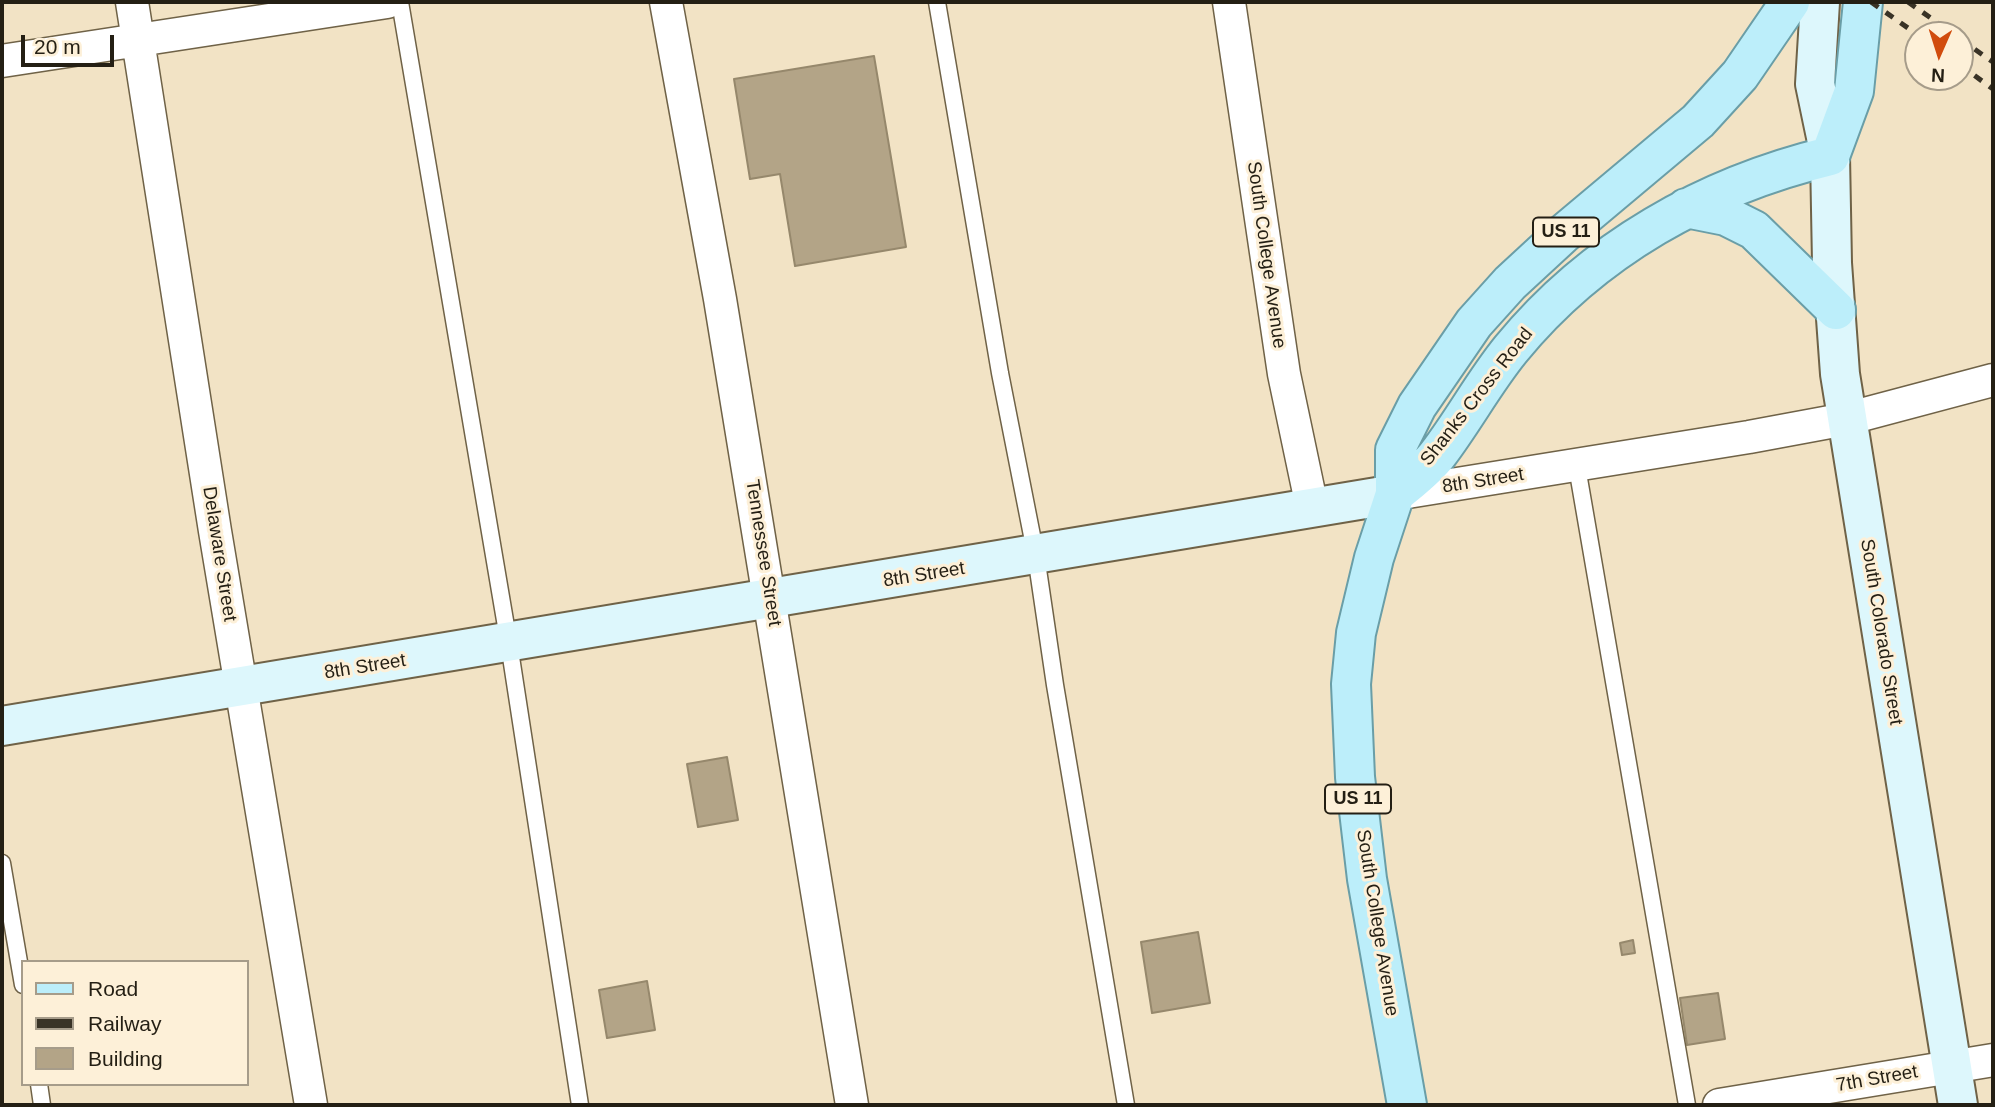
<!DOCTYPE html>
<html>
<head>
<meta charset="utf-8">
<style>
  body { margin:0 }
  #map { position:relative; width:1995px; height:1107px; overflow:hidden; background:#f2e3c5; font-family:Arial,sans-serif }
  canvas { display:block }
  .frame { position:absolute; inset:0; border:4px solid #241f14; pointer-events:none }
  .legend { position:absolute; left:21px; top:960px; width:228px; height:126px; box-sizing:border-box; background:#fdf0d8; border:2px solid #a69c8a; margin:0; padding:9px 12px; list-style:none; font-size:21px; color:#241f14 }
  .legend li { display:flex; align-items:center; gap:14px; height:35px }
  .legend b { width:35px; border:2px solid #a69c8a }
  .north { position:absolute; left:1904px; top:21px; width:70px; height:70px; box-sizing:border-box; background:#fdf0d8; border:2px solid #a69c8a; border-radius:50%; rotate:183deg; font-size:19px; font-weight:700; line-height:28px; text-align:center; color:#241f14 }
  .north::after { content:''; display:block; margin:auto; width:24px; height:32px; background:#d14c0d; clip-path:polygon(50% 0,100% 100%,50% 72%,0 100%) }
  .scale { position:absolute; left:21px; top:35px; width:93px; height:32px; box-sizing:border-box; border:4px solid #241f14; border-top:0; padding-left:9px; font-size:21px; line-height:24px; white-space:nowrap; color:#241f14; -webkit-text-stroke:5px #fdf0d8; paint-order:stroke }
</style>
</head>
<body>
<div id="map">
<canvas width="1995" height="1107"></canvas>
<div class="frame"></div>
<ul class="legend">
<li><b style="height:9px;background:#bceefa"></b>Road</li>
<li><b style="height:9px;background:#393326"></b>Railway</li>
<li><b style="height:19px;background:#b3a487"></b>Building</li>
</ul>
<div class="north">N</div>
<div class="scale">20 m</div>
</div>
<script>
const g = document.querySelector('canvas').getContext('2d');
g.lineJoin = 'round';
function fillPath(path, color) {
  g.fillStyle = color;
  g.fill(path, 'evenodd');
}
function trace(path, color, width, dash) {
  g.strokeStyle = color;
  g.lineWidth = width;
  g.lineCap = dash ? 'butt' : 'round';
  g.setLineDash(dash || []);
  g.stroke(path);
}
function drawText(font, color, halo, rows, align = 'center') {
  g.font = font + ' Arial,sans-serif';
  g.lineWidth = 6;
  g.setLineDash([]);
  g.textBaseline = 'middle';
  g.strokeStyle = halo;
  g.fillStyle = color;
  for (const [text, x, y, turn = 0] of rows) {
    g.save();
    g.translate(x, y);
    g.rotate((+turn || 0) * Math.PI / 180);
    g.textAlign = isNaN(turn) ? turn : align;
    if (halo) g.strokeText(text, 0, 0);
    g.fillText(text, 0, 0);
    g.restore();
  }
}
const building = new Path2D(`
  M874,56L906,247L795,266L780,174L750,179L734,79Z
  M727,757L738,820L698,827L687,764Z
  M1198,932L1210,1003L1152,1013L1141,942Z
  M1633,940L1635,953L1622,955L1620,943Z
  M647,981L655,1030L607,1038L599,990Z
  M1718,993L1725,1039L1687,1045L1680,998Z`);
fillPath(building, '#b3a487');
trace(building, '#96886c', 2);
const lane = new Path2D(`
  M400,2L509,644L580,1105
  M937,2L1000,373L1036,556L1055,685L1126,1105
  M1577,467L1687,1105
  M2,863L23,985
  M39,1084L42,1105`);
const street = new Path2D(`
  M132,2L215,531L311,1105
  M666,2L720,299L852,1105
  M1229,2L1284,374L1312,507
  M2,61L387,2
  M1395,494L1749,437L1846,419L1993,380
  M1719,1105L1993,1060`);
const secondary = new Path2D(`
  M1820,2L1815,84L1830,156L1832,263L1840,374L1958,1105
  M2,726L1395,494`);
const primary = new Path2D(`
  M1686,208L1726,216L1754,230L1836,310
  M1395,494C1409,482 1427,469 1438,454C1464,420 1484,382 1511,349C1593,249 1706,186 1830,156L1854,91L1863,2
  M1407,1105L1367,879L1355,777L1351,684L1356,633L1374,558L1395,494V450L1417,406L1474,323L1510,283L1562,235L1698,121L1740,75L1790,2`);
trace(lane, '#6f6247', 19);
trace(street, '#6f6247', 35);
trace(secondary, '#6f6247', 42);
trace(primary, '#6a9ea7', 42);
trace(lane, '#fff', 16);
trace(street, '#fff', 32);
trace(secondary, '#ddf7fc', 38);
trace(primary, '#bceefa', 38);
trace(new Path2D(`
  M1871,2L1918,35
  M1908,2L1955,35
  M1960,39L1993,62
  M1960,65L1993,89`), '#393326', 5, [9, 9]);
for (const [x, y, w] of [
  [1566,232,66],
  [1358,799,66]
]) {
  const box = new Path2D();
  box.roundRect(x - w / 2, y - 14.5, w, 29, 5);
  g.fillStyle = '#fdf0d8';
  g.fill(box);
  trace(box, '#241f14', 2);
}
drawText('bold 18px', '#241f14', null, [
  ["US 11",1566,232],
  ["US 11",1358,799]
]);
drawText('19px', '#241f14', '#fdf0d8', [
  ["South College Avenue",1266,255,82],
  ["Shanks Cross Road",1477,397,-52],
  ["8th Street",1483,481,-9],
  ["Tennessee Street",763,553,81],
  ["Delaware Street",219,554,81],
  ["8th Street",924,575,-9],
  ["South Colorado Street",1881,632,81],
  ["8th Street",365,667,-9],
  ["South College Avenue",1377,923,81],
  ["7th Street",1877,1079,-10]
]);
</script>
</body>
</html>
